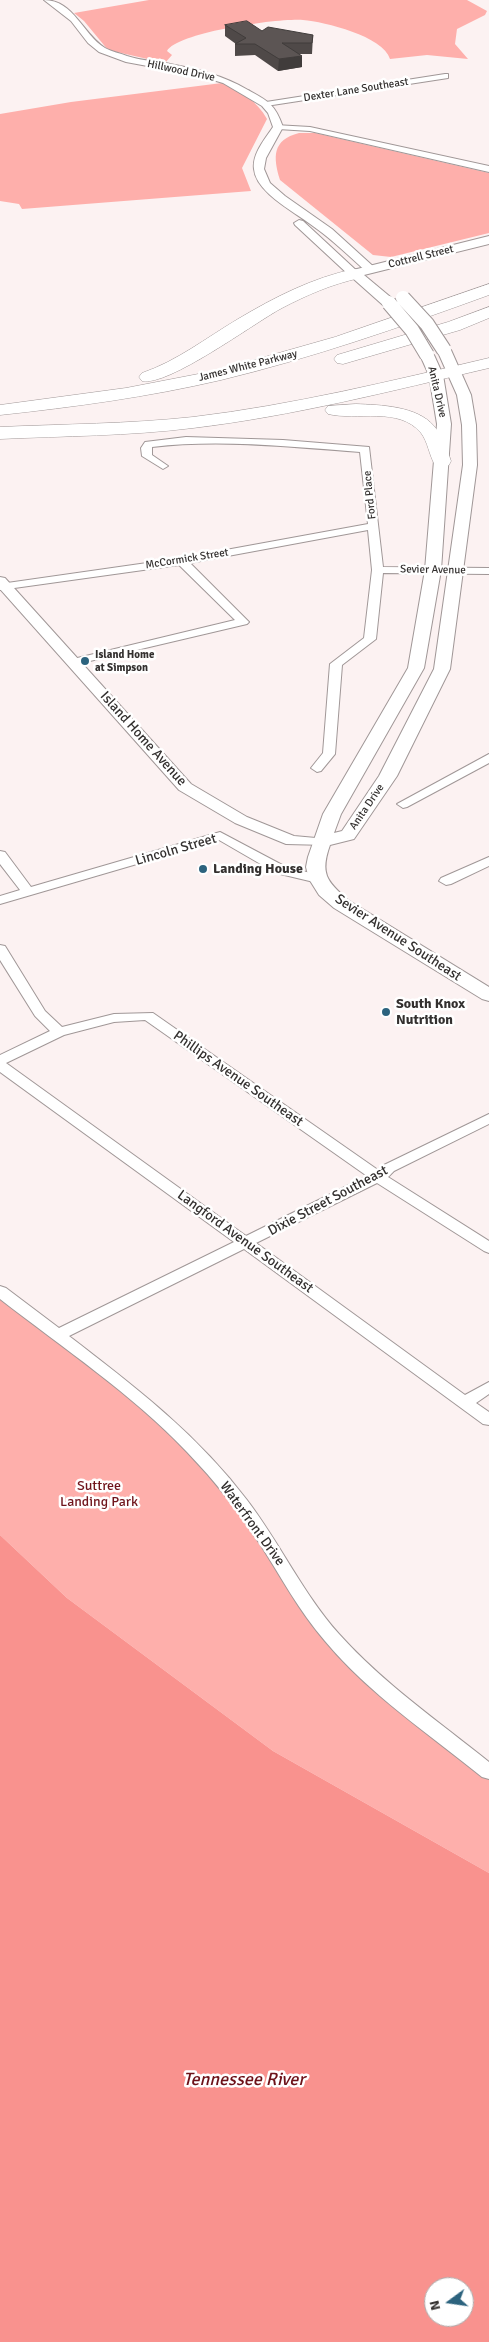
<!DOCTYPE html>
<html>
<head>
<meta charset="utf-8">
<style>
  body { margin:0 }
  #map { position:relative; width:489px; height:2342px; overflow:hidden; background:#fcf2f2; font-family:Signika,sans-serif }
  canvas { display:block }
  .north { position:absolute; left:424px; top:2277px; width:50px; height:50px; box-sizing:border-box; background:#fff; border:1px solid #adacac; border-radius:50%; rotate:256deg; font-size:14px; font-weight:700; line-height:20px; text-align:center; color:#33302f }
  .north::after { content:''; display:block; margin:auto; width:18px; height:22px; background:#2c637e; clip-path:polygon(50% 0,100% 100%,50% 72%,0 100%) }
</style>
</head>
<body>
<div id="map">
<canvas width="489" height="2342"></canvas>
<div class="north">N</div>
</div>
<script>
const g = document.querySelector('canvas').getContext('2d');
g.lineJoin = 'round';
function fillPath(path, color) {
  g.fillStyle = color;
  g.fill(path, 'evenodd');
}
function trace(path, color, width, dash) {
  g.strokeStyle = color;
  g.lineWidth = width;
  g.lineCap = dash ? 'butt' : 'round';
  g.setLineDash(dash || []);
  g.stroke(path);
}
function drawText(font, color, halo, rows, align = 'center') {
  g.font = font + ' Signika,sans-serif';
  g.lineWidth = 5;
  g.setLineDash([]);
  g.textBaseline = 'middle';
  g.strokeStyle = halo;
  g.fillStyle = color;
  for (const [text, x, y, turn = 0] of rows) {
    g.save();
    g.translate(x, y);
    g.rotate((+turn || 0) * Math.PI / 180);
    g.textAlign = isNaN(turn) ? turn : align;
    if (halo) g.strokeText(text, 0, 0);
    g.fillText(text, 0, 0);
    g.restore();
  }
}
fillPath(new Path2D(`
  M149,0H467L487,11L485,15L457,29L455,44L468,59L427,55L390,59C383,36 325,22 303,20C280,18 178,32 167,51L172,55L165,63L108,50L84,21L74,13Z
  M222,83C241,91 257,101 267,119L242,168L251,191L22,209L19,204L0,201V114L71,102Z
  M299,133H315L489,173V233L391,257L373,255L280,180C273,157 272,140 299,133Z
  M0,1291L194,1449L332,1638L489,1772V1873L273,1751L67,1598L0,1535Z`), '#feafab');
fillPath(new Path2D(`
  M0,1535L67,1598L273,1751L489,1873V2342H0ZM434,2287H464V2317H434Z`), '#f9928e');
const minor = new Path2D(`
  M445,74H448V78L266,106L262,104L266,102Z
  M275,125L310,127L489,166V172L310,131L278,129L274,127Z
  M186,437L283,440L369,447L383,567L489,568V574L383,573L376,639L342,665L335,754L321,771L317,772L311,768L323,753L330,664L364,638L372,570L368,530L190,563L249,622L247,624L73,665L67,662L69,660L235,620L179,565L0,590V584L182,558L368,524L360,452C291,447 221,439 152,447V455L168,466L163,469L142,456L141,448L145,442Z
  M489,754V763L407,807L403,808L397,804Z
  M220,832L286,867L323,876L325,879L318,883L276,873L219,840L0,904V896L20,890L0,864V851L5,852L31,887Z
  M489,857V866L451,884L446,885L439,881L441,878Z
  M0,945L5,946L45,1011L62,1027L114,1014L153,1013L378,1170L384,1165L489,1114V1124L394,1171L388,1177L489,1241V1253L484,1251L377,1183L256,1243L465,1395L489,1382V1394L476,1403L489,1412V1425L483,1424L244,1249L69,1336C134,1386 196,1433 247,1500C280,1543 303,1594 339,1634C383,1683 438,1721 489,1762V1779L482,1777C429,1734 369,1694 325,1641C299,1611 281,1577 260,1544C239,1511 214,1480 187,1452C132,1394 63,1348 0,1299V1286L6,1288L59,1328L234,1242L0,1072V1055L50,1031L35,1016L0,960ZM145,1020L367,1176L246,1236L6,1063L64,1035L114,1022Z`);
const tertiary = new Path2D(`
  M44,0C74,0 83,35 105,48C112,52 120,53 127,56C139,60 152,61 165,63C195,69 221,74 248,90C268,101 275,104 283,127L266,158L264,169L270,183L285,196L332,229L375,268L377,270L375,272H367C351,258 335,242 317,229C299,214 256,194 254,169C252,154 265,139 273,127L268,113L262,106L223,83L196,75L126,62L99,52L88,43L71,21Z
  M299,220L303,221L358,272L360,274L358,276H350L295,225L294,223Z
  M0,577L5,578L191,784L247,817L294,836L327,839L329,842L327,845L286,844L235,823L179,790L0,589Z`);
const secondary = new Path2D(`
  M489,236V244L364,275L394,300L396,303L394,306H384L348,274L349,271Z
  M444,346L451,350L471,395L476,425L477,465L450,669L397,776L354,839L330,845C320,873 326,881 348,900L489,987V1001L482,999L334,908L319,895L309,879L306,867L308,857L323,814L408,668L425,570L437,424L429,375L420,355L427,351L434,355L443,375L451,424L441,570L424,668L341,814L334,833L342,831L379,776L434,669L463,465L462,425L457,395L437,350Z`);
const motorway = new Path2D(`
  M354,269L360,270L362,274L360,278C332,284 307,295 282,308C254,323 168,387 142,381L139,377L142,373C177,361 206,338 238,319C275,297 312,278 354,269Z
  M489,284V295C401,327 312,358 221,380C148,397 74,407 0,415V405L126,388L219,370L335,337Z
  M489,307V318L460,330L343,364L337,363L334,359L337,355L448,322Z
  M489,358V368C391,391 293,416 193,428C129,436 64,436 0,439V427C64,424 129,424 193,417C293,405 391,381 489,358Z
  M356,404C381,405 417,406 434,426C443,436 447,449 451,461L449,465L442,467L435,465C429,455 428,442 421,433C399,406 356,421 328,414L325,410L328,406Z`);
trace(minor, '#a09797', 2);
trace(tertiary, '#a09797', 2);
trace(secondary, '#a09797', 2);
trace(motorway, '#a09797', 1);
fillPath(minor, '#fff');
fillPath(tertiary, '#fff');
fillPath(secondary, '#fff');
fillPath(motorway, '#fff');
const secondaryBridge = new Path2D(`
  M403,298L427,324L444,350
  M389,303L412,330L427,355`);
trace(secondaryBridge, '#a09797', 16, []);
trace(secondaryBridge, '#fff', 14);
fillPath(new Path2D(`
  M225,25L262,31L313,35L312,54H300L302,67L278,71L255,55L235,56V44H236L225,36Z`), '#4f4948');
fillPath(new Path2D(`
  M302,56V67L278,71L279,59Z`), '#403c3b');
const building = new Path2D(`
  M247,21L262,31L268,27L313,35L312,43H282L302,56L279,59L255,44H235L246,38L225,25Z`);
fillPath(building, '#5c5554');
trace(building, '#403c3b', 1);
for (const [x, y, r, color] of [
  [85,661,5,"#2c637e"],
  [203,869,5,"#2c637e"],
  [386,1012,5,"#2c637e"]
]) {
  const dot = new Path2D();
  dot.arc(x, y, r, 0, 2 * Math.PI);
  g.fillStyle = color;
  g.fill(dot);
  trace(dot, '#fff', 2);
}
drawText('11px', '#33302f', '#fff', [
  ["Hillwood Drive",181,71,12],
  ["Dexter Lane Southeast",356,90,-9],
  ["Cottrell Street",421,257,-14],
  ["James White Parkway",248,366,-14],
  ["Anita Drive",437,392,77],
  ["Ford Place",370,495,-96],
  ["McCormick Street",187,559,-9],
  ["Sevier Avenue",433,570,1],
  ["Anita Drive",367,807,-56]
]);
drawText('bold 11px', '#33302f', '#fff', [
  ["Island Home",95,655],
  ["at Simpson",95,668]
], 'left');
drawText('14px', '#33302f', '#fff', [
  ["Island Home Avenue",143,739,48],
  ["Lincoln Street",176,850,-16],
  ["Sevier Avenue Southeast",398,938,33],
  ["Phillips Avenue Southeast",238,1079,35],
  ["Dixie Street Southeast",328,1201,-28],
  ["Langford Avenue Southeast",245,1242,36],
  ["Waterfront Drive",252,1524,54]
]);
drawText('bold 14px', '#33302f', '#fff', [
  ["Landing House",213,869],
  ["South Knox",396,1004],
  ["Nutrition",396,1020]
], 'left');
drawText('14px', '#6f141b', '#fff', [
  ["Suttree",99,1486],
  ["Landing Park",99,1502]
]);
drawText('italic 18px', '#6d1219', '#fff', [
  ["Tennessee River",244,2080]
]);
</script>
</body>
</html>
